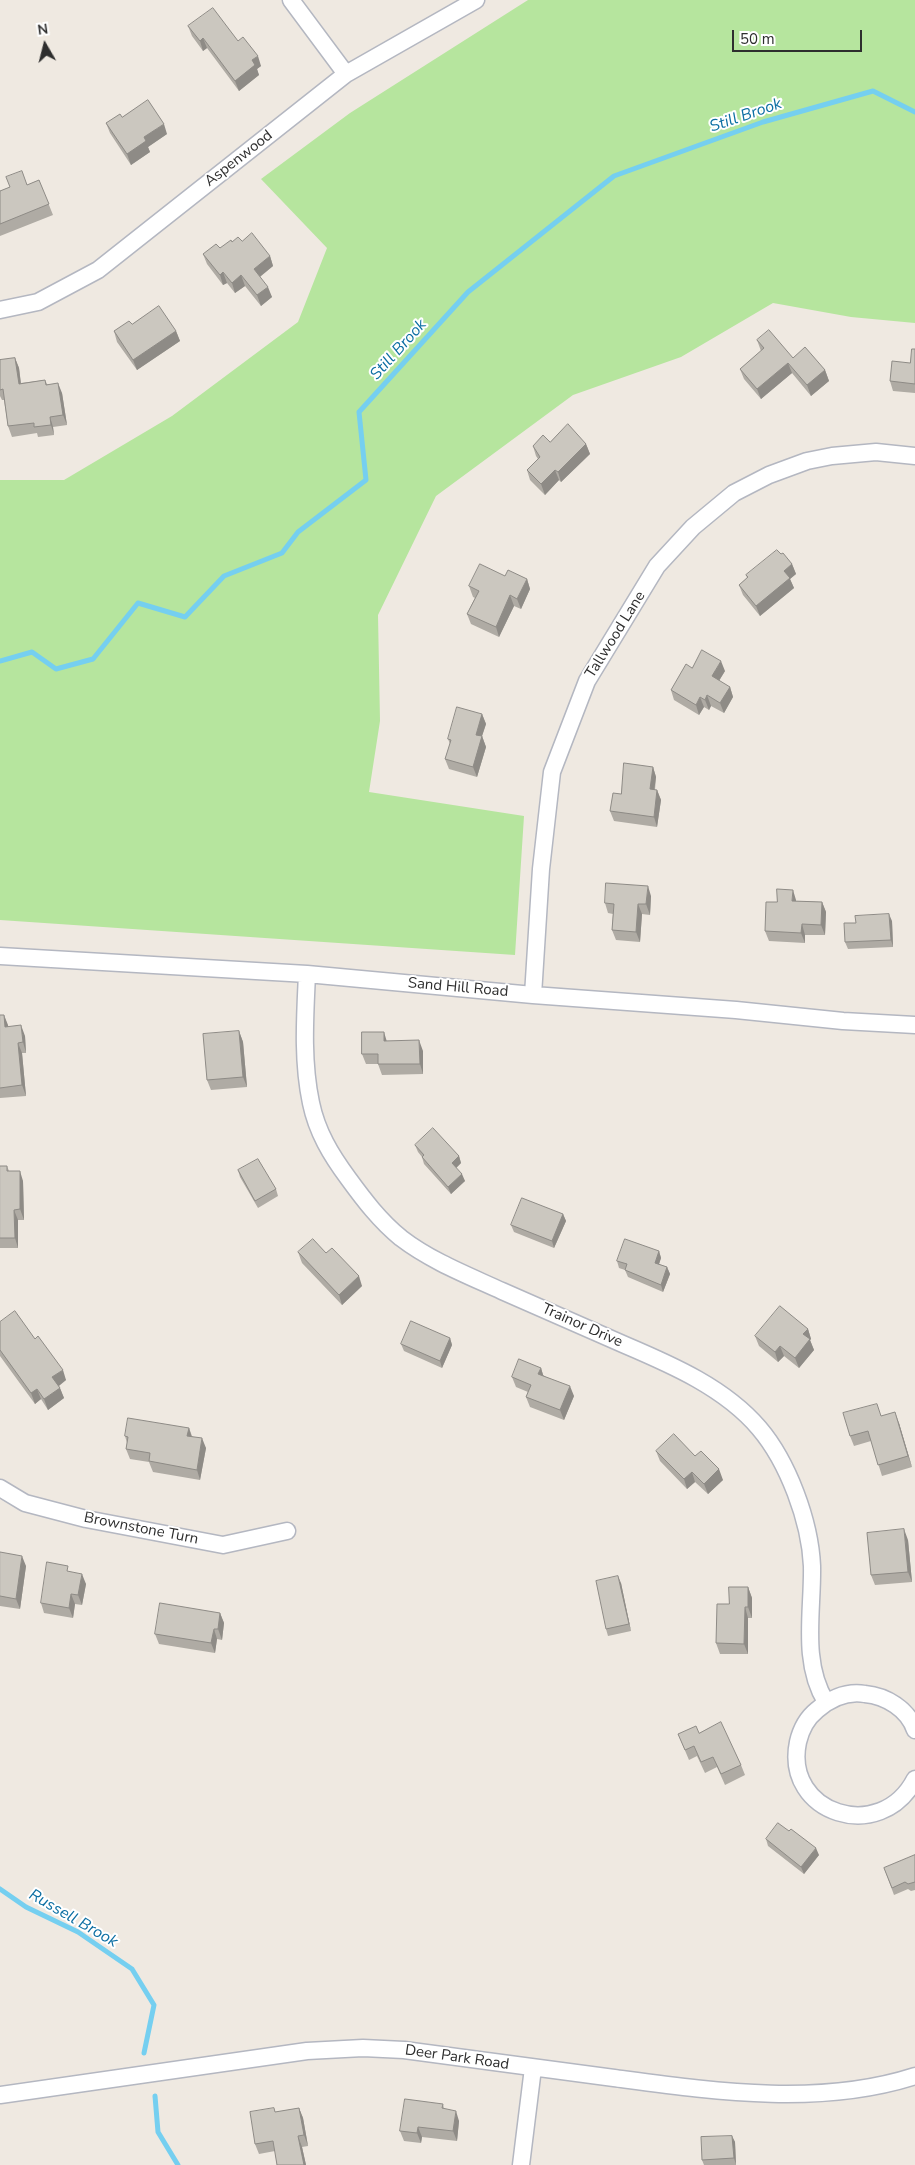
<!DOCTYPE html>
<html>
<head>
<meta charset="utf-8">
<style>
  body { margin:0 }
  #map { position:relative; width:915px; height:2165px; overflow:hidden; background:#efe9e1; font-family:"Nunito Sans",sans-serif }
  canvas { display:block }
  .north { position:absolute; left:20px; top:20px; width:50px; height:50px; -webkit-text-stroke:4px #fff; paint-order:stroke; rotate:352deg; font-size:14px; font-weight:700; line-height:20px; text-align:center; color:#2e2e2e }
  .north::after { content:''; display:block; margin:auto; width:18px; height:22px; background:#2e2e2e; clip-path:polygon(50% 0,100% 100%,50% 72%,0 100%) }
  .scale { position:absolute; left:732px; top:30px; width:130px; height:22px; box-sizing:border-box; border:2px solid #2e2e2e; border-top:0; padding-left:6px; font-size:15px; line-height:18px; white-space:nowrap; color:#2e2e2e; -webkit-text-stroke:4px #fff; paint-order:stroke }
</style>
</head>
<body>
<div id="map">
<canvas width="915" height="2165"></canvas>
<div class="north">N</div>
<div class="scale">50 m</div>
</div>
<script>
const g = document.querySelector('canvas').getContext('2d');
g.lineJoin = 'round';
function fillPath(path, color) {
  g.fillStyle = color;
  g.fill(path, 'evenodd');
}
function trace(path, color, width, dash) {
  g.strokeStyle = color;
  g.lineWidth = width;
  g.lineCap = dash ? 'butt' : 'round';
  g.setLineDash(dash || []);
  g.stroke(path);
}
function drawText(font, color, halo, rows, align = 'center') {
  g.font = font + ' "Nunito Sans",sans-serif';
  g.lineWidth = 4;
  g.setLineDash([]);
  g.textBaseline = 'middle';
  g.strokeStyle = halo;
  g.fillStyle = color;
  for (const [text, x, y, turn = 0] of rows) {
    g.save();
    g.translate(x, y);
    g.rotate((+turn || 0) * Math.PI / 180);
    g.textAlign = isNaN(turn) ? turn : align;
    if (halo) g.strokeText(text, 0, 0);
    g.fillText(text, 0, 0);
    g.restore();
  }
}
fillPath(new Path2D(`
  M528,0H915V323L851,317L773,303L681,357L573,395L436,496L378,615L380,721L369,792L524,816L515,955L0,920V480H64L172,416L298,322L327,248L261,179L350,113Z`), '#b6e59e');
trace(new Path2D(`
  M0,661L32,652L56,669L93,659L138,603L185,617L224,576L282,553L298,532L366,480L359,412L468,292L614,176L763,122L873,91L915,112
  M0,1889L26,1907L78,1932L132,1969L154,2005L144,2053
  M155,2096L158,2132L178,2165`), '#75cff0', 5);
const street = new Path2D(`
  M291,0L346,74
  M0,310L38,302L98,270L346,74L476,0
  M0,956L307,974L533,995L736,1010L843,1021L915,1025
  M307,974C305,1017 302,1061 311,1103C317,1132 331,1155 348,1178C364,1200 380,1221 401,1238C431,1261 467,1275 502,1291C543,1309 584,1327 625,1345C672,1365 725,1388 759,1428C788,1462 810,1521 812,1566C813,1610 801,1662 826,1702
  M533,995L541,869L552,772L587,681L657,566L693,527L734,493L769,475L807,461L832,456L876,452L915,456
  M0,1488L25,1503L86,1519L223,1545L287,1531
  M915,1730C908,1709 886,1696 865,1694C847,1691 831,1698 817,1710C807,1718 801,1729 798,1742C783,1814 881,1845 915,1779
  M0,2095L307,2051L363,2048L404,2050C474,2060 544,2069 614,2078C712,2091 819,2107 915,2076
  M521,2165L533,2068`);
trace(street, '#b4b7c1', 19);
trace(street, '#fff', 16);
fillPath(new Path2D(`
  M188,26L238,41L261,66L257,69L259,75L239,91L207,48L203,51L192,36Z
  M122,117L167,134L148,147L150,152L131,165L110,133L106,123Z
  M39,180L53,215L0,236V191L10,187L27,185Z
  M242,241L270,256L273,266L260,277L272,297L261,306L245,286L235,293L227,283L223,285L207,264L203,254L220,248L232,242Z
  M132,324L176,331L180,341L137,370L117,342L114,331Z
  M757,340L793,358L825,370L829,381L811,396L792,373L761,399L744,379L740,369L761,351Z
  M915,349V393L893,391L890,381L910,363Z
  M15,358L19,368L21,383L45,380L47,384L62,393L67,425L53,427L54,435L38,437L37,433L12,437L8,426L4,400H2L0,396V360Z
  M550,442L586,444L590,454L561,482L559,480L545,495L530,480L527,470L538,459L536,456L533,446Z
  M781,554L792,564L796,574L790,579L794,588L760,616L743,595L739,585L747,578L746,575Z
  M505,576L527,579L530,589L521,609L514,606L499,637L471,624L467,614L475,598L473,597L469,586Z
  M692,668L725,671L719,681L730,687L733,697L724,713L711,706L709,710L704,707L699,715L674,700L671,690Z
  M482,714L486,724L482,736L486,747L477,777L449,769L445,759L450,744L448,739Z
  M653,767L656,777L655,790H657L661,800L657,827L614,821L610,811L621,794Z
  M651,896L650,915L642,914L640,942L616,940L612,930L613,914L608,913L605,903Z
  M796,900V901L822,902L826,912L825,935H805V943L769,941L765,931L777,902Z
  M892,921L893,947L848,949L845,942L856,923Z
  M0,1015H4L8,1027L25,1036L26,1053H22L26,1096L0,1098Z
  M239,1031L243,1042L247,1087L211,1090L207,1080Z
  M387,1041L423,1051V1074L382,1075L378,1064H366L362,1054Z
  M415,1145L459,1156L461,1163L456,1168L465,1181L451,1194L424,1164L422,1157L418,1152Z
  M0,1166H7L9,1171L23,1181L24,1220H18V1248H0Z
  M238,1170L276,1189L278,1196L258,1208L240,1177Z
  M563,1214L566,1221L554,1248L514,1232L511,1225Z
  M659,1251L661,1258L659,1264L667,1267L670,1274L663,1292L628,1277L625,1270L619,1268L617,1261Z
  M298,1252L326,1253L362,1286L342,1305L302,1263Z
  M0,1322L35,1339L66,1380L59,1386L64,1398L48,1410L41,1399L35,1404L0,1356Z
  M808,1329L811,1339L810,1340L814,1350L799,1368L784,1356L778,1362L759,1346L755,1336Z
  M450,1338L452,1345L442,1368L404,1351L401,1344Z
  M541,1368L543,1375L574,1396L564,1420L530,1407L526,1397L528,1392L516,1387L512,1377Z
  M881,1416L899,1423L912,1467L882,1476L871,1441L854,1446L850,1436Z
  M189,1428L192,1436L206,1448L200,1480L153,1472L149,1462L130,1459L126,1449L127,1443L125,1436Z
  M656,1451L695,1456L723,1480L708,1494L695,1482L687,1489L660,1461Z
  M908,1540L912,1582L875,1585L871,1575Z
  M0,1552L26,1566L20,1609L0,1606Z
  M71,1572L86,1584L82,1605L75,1604L73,1618L44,1613L41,1603Z
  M621,1583L631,1631L608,1636L606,1629Z
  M748,1587L752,1598V1618H748V1654H720L716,1643L729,1604Z
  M220,1613L224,1623L222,1640L217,1639L215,1653L159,1644L155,1634Z
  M699,1733L741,1765L745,1775L725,1785L717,1767L705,1773L697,1756L689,1760L678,1734Z
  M766,1839L819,1855L804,1874L768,1846Z
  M915,1855V1890L911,1891L908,1889L894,1895L884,1868Z
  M443,2104L444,2109L459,2121L457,2141L422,2137L421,2143L404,2141L400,2131Z
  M299,2108L303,2118L308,2146L302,2147L306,2165H277L275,2151L259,2154L255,2144L276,2112Z
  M732,2136L735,2142L736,2165H704L702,2160Z`), '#afaba4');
fillPath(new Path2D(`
  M203,38L207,48L203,51L200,41Z
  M258,56L261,66L257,69L259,75L239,91L235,81L252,60Z
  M164,124L167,134L148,147L150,152L131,165L127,154L144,137Z
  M270,256L273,266L257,279L254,269Z
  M223,272L227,283L223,285L220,275Z
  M241,275L245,286L235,293L232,283Z
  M268,287L272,297L261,306L257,295Z
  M176,331L180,341L137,370L133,360Z
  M15,358L19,368L22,394L19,384Z
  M788,363L792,373L761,399L757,389Z
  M825,370L829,381L811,396L807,385Z
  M58,383L62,393L67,425L63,415Z
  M50,417L53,427L54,435L51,425Z
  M586,444L590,454L561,482L558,472Z
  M555,470L559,480L545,495L541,484Z
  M792,564L796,574L790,579L794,588L760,616L756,606L784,571Z
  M527,579L530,589L521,609L517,599Z
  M510,595L514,606L499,637L496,627Z
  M721,661L725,671L715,687L712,676Z
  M730,687L733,697L724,713L720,703Z
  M707,695L711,706L709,710L705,700Z
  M700,697L704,707L699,715L696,705Z
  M482,714L486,724L482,736L486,747L477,777L473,767L476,735Z
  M653,767L656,777L653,799L650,789Z
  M657,790L661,800L657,827L654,817Z
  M648,886L651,896L650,915L646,904Z
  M793,890L796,900V911L792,901Z
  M822,902L826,912L825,935L821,925Z
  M638,904L642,914L640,942L636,932Z
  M889,914L892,921L893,947L891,940Z
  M802,924L805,935V943L801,933Z
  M4,1015L8,1025L9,1037L5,1027Z
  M21,1025L25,1036L26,1053L23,1042Z
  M239,1031L243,1042L247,1087L243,1077Z
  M384,1032L387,1042L384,1041Z
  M419,1040L423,1051V1074L420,1064Z
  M18,1043L22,1053L26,1096L22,1085Z
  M459,1156L461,1163L454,1170L452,1163Z
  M20,1171L23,1181L24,1220L20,1209Z
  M462,1174L465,1181L451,1194L448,1187Z
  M14,1210L18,1220V1248L15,1238Z
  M563,1214L566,1221L554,1248L552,1241Z
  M659,1251L661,1258L657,1270L655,1263Z
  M667,1267L670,1274L663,1292L661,1285Z
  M359,1276L362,1286L342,1305L339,1295Z
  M808,1329L811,1339L810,1340L814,1350L799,1368L795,1358L803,1334Z
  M450,1338L452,1345L442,1368L440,1361Z
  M780,1346L784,1356L778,1362L775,1352Z
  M541,1368L544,1378L538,1374Z
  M63,1370L66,1380L56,1388L52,1377Z
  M570,1386L574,1396L564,1420L560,1410Z
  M60,1388L64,1398L48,1410L44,1399Z
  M37,1389L41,1399L35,1404L31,1393Z
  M895,1412L899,1423L912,1467L908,1456Z
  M189,1428L192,1438L187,1436Z
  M202,1438L206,1448L200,1480L197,1470Z
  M719,1469L723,1480L708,1494L704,1484Z
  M692,1472L695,1482L687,1489L684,1479Z
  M904,1529L908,1540L912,1582L908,1572Z
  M22,1556L26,1566L20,1609L16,1599Z
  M82,1574L86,1584L82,1605L78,1595Z
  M618,1576L621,1583L631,1631L629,1624Z
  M748,1587L752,1598V1618L748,1607Z
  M71,1594L75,1604L73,1618L69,1608Z
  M745,1607L748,1618V1654L744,1644Z
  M220,1613L224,1623L222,1640L218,1629Z
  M214,1629L217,1639L215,1653L211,1643Z
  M816,1848L819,1855L804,1874L801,1867Z
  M299,2108L303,2118L308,2146L304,2135Z
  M456,2111L459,2121L457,2141L453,2131Z
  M418,2127L422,2137L421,2143L417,2133Z
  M298,2136L302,2147L306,2165H304Z
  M732,2136L735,2142L736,2165L734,2158Z`), '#8e8b86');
const building = new Path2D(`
  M213,8L238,41L243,37L258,56L252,60L255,65L235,81L203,38L200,41L188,26Z
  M148,100L164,124L144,137L146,141L127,154L106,123L120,114L122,117Z
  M22,171L27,185L39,180L49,204L0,224V191L10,187L6,177Z
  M252,233L270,256L254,269L268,287L257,295L241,275L232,283L223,272L220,275L203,254L216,244L220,248L231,240L232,242L238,237L242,241Z
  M159,306L176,331L133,360L114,331L129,321L132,324Z
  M769,330L793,358L805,347L825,370L807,385L788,363L757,389L740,369L764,348L757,340Z
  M912,349H915V384L890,381L892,361L910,363Z
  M15,358L19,384L45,380L46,385L58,383L63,415L50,417L51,425L34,427V423L8,426L3,389L0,390V360Z
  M568,424L586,444L558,472L555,470L541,484L527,470L540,457L533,446L543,435L550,442Z
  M777,550L781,554L783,553L792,564L784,571L790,578L756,606L739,585L748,577L746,575Z
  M480,564L505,576L508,570L527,579L517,599L510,595L496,627L467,614L479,591L469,586Z
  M702,650L721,661L712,676L730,687L720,703L707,695L705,700L700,697L696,705L671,690L686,664L692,668Z
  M457,707L482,714L476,735L482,736L473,767L445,759L451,740L448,739Z
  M624,763L653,767L650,789L657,790L654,817L610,811L613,793L621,794Z
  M606,883L648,886L646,904H638L636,932L612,930L614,904L605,903Z
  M777,889L793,890L792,901L822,902L821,925L802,924L801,933L765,931L766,902H777Z
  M889,914L891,940L845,942L844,923H856L855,916Z
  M0,1015H4L5,1027L21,1025L23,1042L18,1043L22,1085L0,1088Z
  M239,1031L243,1077L207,1080L203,1034Z
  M362,1032H384V1041L419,1040L420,1064H378V1054H362Z
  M433,1128L459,1156L452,1163L462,1174L448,1187L422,1157L424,1155L415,1145Z
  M258,1159L276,1189L255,1201L238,1170Z
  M0,1166H7V1171H20V1209L14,1210L15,1238H0Z
  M522,1198L563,1214L552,1241L511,1225Z
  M313,1239L326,1253L332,1248L359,1276L339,1295L298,1252Z
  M625,1239L659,1251L655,1263L667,1267L661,1285L625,1270L627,1264L617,1261Z
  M780,1306L808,1329L803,1334L810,1339L795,1358L780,1346L775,1352L755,1336Z
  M15,1311L35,1339L38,1336L63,1370L52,1377L60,1388L44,1399L37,1389L31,1393L0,1350V1322Z
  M411,1321L450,1338L440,1361L401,1344Z
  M519,1359L541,1368L538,1374L570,1386L560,1410L526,1397L531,1385L512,1377Z
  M877,1404L881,1416L895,1412L908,1456L878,1465L868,1431L850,1436L843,1413Z
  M128,1418L189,1428L187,1436L202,1438L197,1470L149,1461L150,1453L126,1449L128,1437L125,1436Z
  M674,1434L695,1456L701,1451L719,1469L704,1484L692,1472L684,1479L656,1451Z
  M904,1529L908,1572L871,1575L867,1533Z
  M0,1552L22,1556L16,1599L0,1596Z
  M47,1562L68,1566L67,1571L82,1574L78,1595L71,1594L69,1608L41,1603Z
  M618,1576L629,1624L606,1629L596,1581Z
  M729,1587H748V1607H745L744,1644L716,1643L717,1604H729Z
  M160,1603L220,1613L218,1629H214L211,1643L155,1634Z
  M721,1722L741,1765L721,1774L713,1757L701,1762L694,1746L685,1750L678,1734L696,1726L699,1733Z
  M778,1823L789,1831L791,1829L816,1848L801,1867L766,1839Z
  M915,1855V1882L908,1884L905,1882L892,1888L884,1868Z
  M405,2099L443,2104L442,2108L456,2111L453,2131L418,2127L417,2133L400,2131Z
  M274,2108L275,2112L299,2108L304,2135L298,2136L304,2165H277L273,2141L255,2144L250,2112Z
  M732,2136L734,2158L702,2160L701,2137Z`);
fillPath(building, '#cbc7bf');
trace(building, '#8e8b86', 1);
drawText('15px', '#2e2e2e', '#fff', [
  ["Aspenwood",239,159,-38],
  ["Tallwood Lane",616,635,-58],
  ["Sand Hill Road",458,988,5],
  ["Trainor Drive",582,1326,24],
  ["Brownstone Turn",141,1529,11],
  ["Deer Park Road",457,2058,8]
]);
drawText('italic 16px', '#0d6fa3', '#fff', [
  ["Still Brook",746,116,-19],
  ["Still Brook",399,350,-48],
  ["Russell Brook",73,1919,30]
]);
</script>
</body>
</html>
